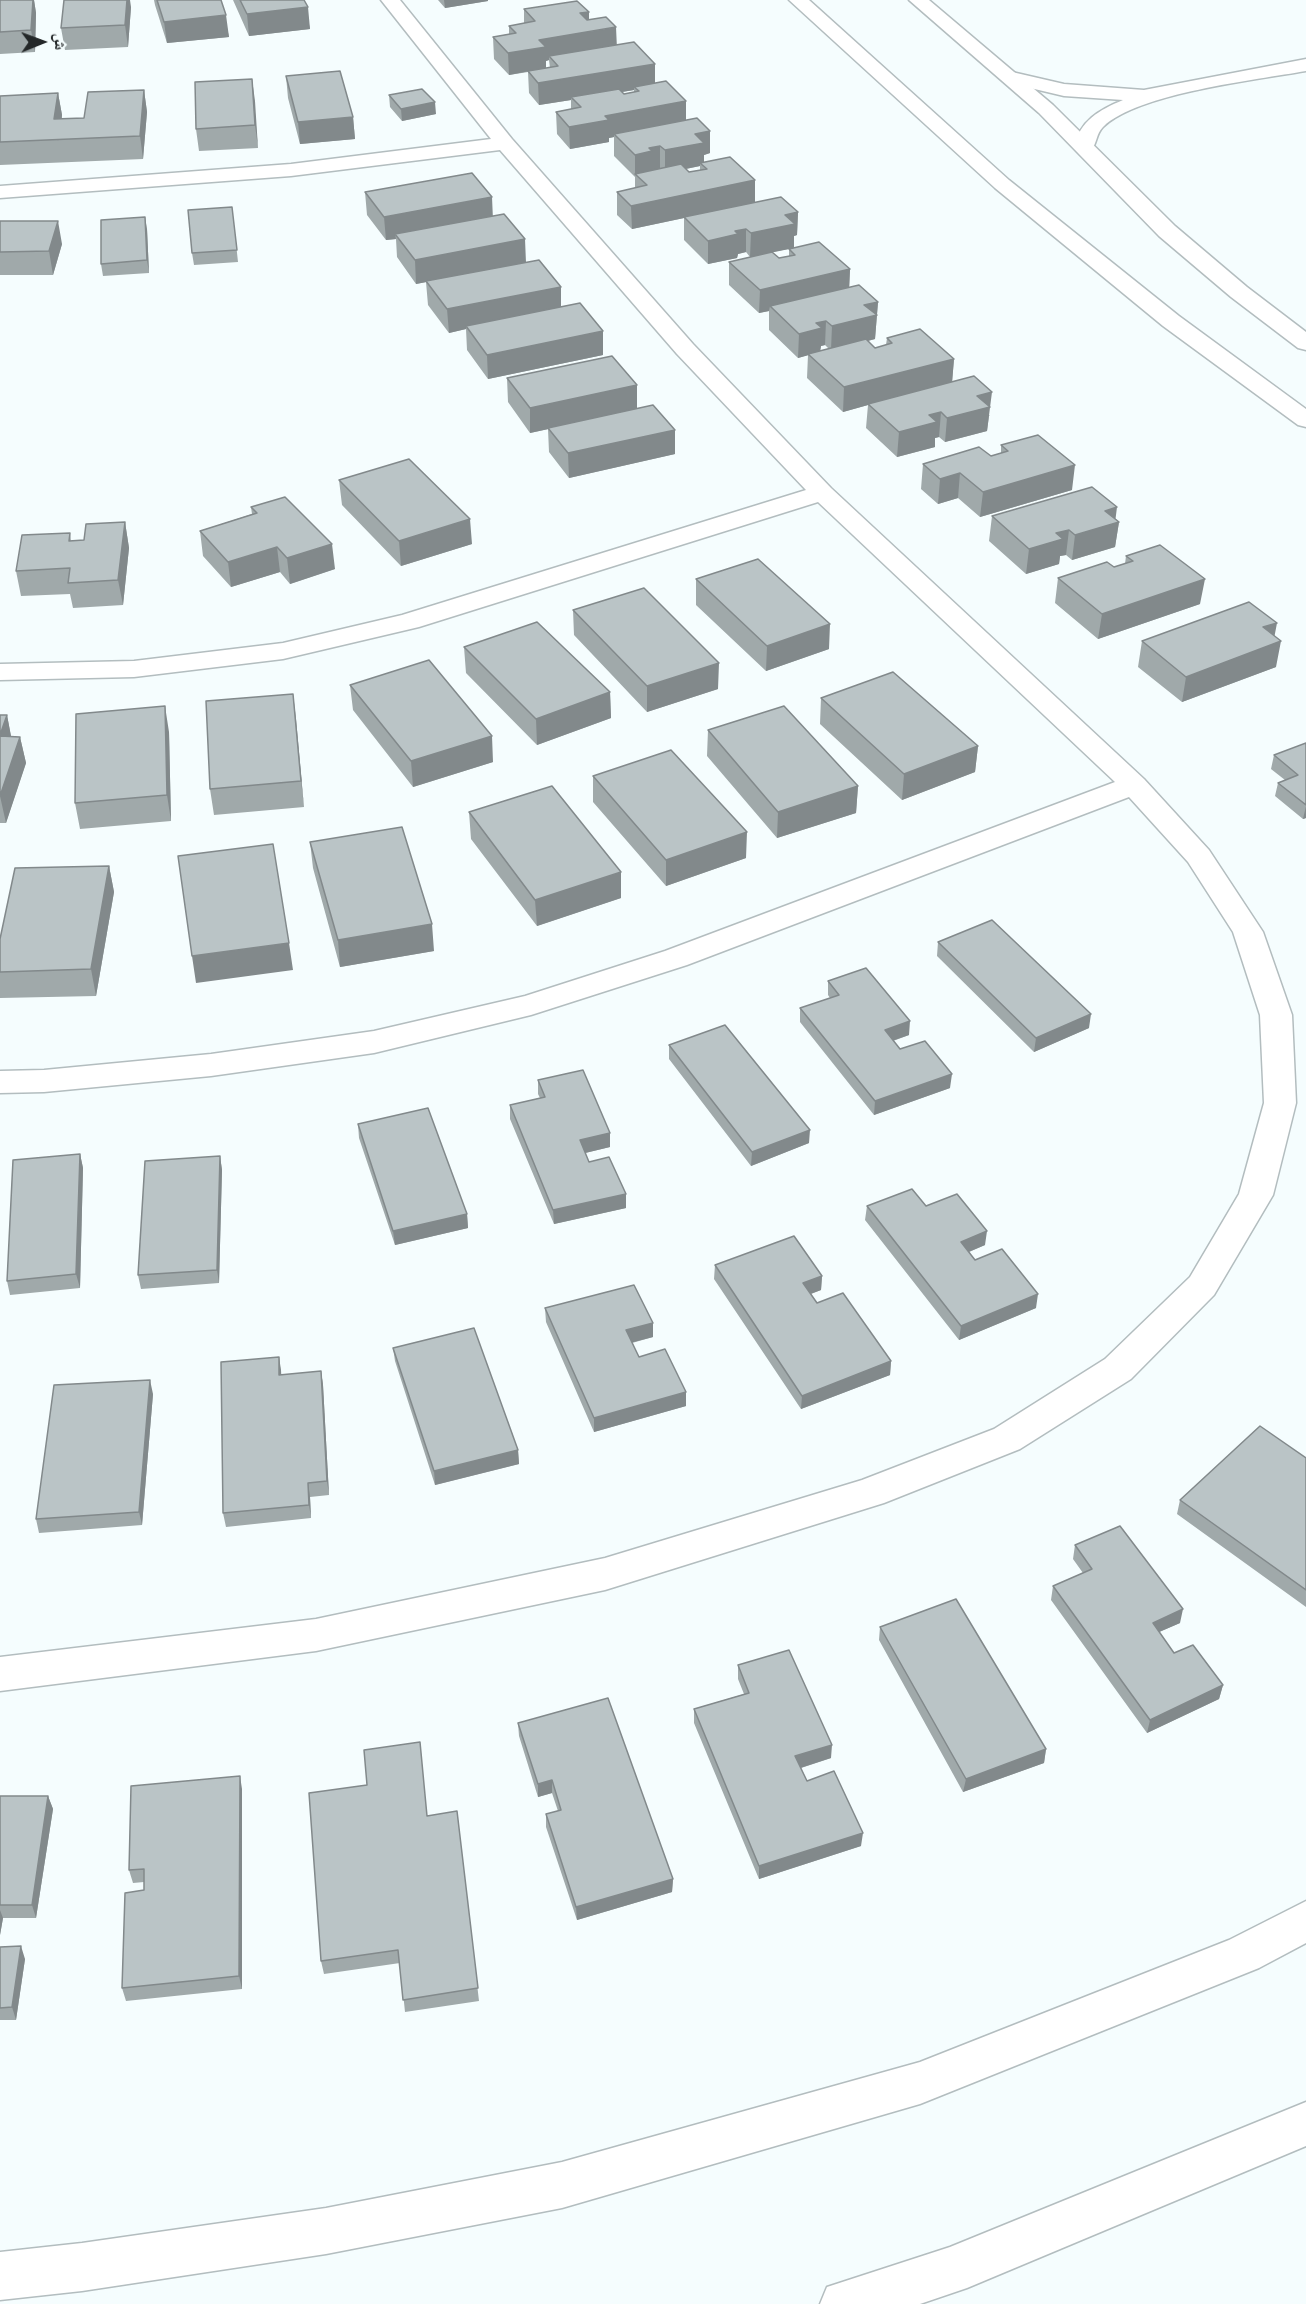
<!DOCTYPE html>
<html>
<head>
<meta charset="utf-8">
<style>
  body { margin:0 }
  #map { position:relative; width:1306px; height:2304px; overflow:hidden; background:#f5fdfe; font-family:Raleway,"Noto Naskh Arabic",sans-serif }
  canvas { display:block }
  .north { position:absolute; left:12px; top:12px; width:60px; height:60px; -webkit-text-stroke:4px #f5fdfe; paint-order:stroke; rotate:89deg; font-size:16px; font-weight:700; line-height:24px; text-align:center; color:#242829 }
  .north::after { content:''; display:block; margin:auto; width:21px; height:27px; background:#242829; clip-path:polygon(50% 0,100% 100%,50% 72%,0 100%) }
</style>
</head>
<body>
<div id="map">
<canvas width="1306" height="2304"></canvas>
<div class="north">ش</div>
</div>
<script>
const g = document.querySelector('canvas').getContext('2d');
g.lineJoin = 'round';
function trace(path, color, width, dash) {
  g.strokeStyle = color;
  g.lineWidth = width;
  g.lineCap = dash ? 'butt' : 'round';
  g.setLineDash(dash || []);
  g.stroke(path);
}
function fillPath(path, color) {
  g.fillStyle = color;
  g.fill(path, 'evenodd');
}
const service = new Path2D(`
  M1306,59V71C1256,80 1138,93 1103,127C1096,134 1097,143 1091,151H1077L1074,147C1080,121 1099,110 1123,100L1064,96L1005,82L1002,78L1005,74L1012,72L1064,84L1144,90Z`);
const minor = new Path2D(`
  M381,0H400L512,139L693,344L831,488L1144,779L1209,850L1263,932L1292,1015L1296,1103L1273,1195L1214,1295L1131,1379L1020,1449L884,1503L605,1590L316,1651L0,1691V1657L316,1619L605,1558L862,1480L994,1429L1105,1359L1190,1277L1239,1194L1264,1103L1260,1015L1233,932L1188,862L1129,797L687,965L531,1015L374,1053L211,1076L44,1092L0,1093V1071L44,1070L211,1054L374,1031L525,996L665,951L1115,782L818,502L419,627L283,659L134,677L0,680V664L134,661L283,643L402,615L806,490L677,354L500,150L291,176L0,198V186L291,164L491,139Z`);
const tertiary = new Path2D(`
  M789,0H809L1009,180L1179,316L1306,409V427L1298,425L1163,326L995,188Z
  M909,0H929L1053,105L1175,226L1247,287L1306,332V350L1298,348L1231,297L1159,236L1039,113Z
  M1306,1901V1943L1259,1968L920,2104L562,2208L326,2254L82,2291L0,2300V2252L82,2243L326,2208L562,2162L920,2062L1229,1940Z
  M1306,2102V2146L967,2288L920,2304H820L827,2287L950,2247Z`);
trace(service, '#b3bdbf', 3);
trace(minor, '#b3bdbf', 3);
trace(tertiary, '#b3bdbf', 3);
fillPath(service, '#fff');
fillPath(minor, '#fff');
fillPath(tertiary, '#fff');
fillPath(new Path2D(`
  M0,0H34L36,13L35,52L0,54Z
  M154,0H221L229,37L167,43L155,5Z
  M233,0H304L310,29L249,36Z
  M438,0H488V1L445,8Z
  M131,7L128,47L65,50L61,28Z
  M524,9L589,12V20L617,45L655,83L686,120L710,131V153L704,155V162L755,202L798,212L797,235L794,236V248L772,252L779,258L789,256V249L850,269L849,287L878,302L875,339L868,341L875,348L886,345L887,338L954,359L952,382L990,416H989L987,431L945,442L939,437L935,438V447L897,457L866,428L868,405L843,412L807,378L808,355L798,358L769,330V311L759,313L729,285V262L750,257L746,252L738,254L737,258L708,264L684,240V218L632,229L617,215V192L635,188V177L614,156V137L609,138V142L570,149L557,134L556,112L571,109V100L539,105L529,93L528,72L509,75L494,59L493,37L509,34V26L524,23ZM549,60L550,68H546V61ZM634,90V92L624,94L622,92ZM700,166V170L689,172L686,169ZM825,345L829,349L820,351L821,346Z
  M286,76L353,117L355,139L300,144L288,98Z
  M252,79L258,148L199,151L196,129Z
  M144,90L147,112L143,159L0,165V96L58,93L62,115V119L84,118Z
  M389,95L436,114L402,121L390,107Z
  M365,192L493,216L526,262L561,307L603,355L488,379L467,350L466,329L449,333L428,305L426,282L416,284L397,257L396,239L386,240L367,215Z
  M232,207L238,262L194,265L192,253Z
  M0,221L62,244L53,275H0Z
  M147,229L149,273L103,276L101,264Z
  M507,378L637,385V408L675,430V454L569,478L549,452L548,429L530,433L508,402Z
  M1001,445L1072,490L980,517L958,498L938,504L921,489L923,464L991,456L1001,453Z
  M339,480L472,544L401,566L342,505Z
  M251,507L335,569L290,584L280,572L231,587L203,556L200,531L252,514Z
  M992,516L1116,519L1119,522L1115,547L1072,560L1066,555L1060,556L1059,564L1026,574L989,541Z
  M125,522L129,548L123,605L73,608L70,594L21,596L16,571L70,533L71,541L84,540Z
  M1126,556L1200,604L1098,639L1055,603L1058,578L1114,567L1125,564Z
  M696,579L829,649L766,671L696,605Z
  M573,610L718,689L647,712L574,635Z
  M1274,636L1276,667L1182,702L1138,667L1142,641Z
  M464,647L610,692L611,718L537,745L466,673Z
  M350,685L493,762L413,787L353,710Z
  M293,694L304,807L214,815L210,789Z
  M821,698L978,746L975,772L902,800L820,724Z
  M0,715H7L11,737H20L26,763L6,823H0Z
  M708,730L858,786L856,813L777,838L707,756Z
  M169,732L171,821L80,829L75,803Z
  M1306,743V818L1303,819L1275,796L1278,783L1285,780L1271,769L1274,755Z
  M593,776L746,858L666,886L593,802Z
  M469,812L621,898L537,926L471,839Z
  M310,842L434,951L340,967L313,868Z
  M109,866L114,892L96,996L0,998V939Z
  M938,942L1089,1028L1034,1052L937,956Z
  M828,981L909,1035L893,1041L900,1049L950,1088L874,1115L800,1022V1008L830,998L828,995Z
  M669,1045L809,1143L751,1166L669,1059Z
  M538,1080L610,1147L585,1153L589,1162L626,1194V1208L554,1224L510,1119V1105L540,1098L538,1094Z
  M358,1124L467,1214L468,1228L395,1245L359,1138Z
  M80,1154L83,1168L80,1288L10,1295L7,1281Z
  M220,1156L222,1170L219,1283L141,1289L138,1275Z
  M867,1206H926L985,1245L969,1252L975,1260L1036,1308L959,1340L865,1220Z
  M715,1265L822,1276L821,1290L811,1294L817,1303L891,1361L890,1375L801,1409L714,1279Z
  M545,1308L653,1337L632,1343L639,1357L686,1406L594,1432L546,1322Z
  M393,1348L518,1450L519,1464L435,1485L395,1361Z
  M279,1357L281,1375L321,1371L323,1385L329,1495L310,1497L311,1518L226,1527L223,1513Z
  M153,1394L142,1525L39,1533L36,1519Z
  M1306,1458V1607L1177,1514L1180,1500Z
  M1075,1545L1180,1623L1159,1632L1174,1653L1223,1685L1219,1699L1147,1733L1051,1600L1053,1586L1083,1573L1073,1559Z
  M880,1627L1046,1749L1044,1763L963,1792L879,1640Z
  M738,1665L831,1758L801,1768L807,1781L861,1846L759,1879L694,1723V1709L744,1694L738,1679Z
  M518,1723L673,1879L672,1892L577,1920L546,1827V1814L558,1811L552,1793L538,1797L519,1736Z
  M242,1789V1989L126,2001L122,1988L144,1890V1882L133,1883L129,1870Z
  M0,1796H48L53,1809L36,1918H3L0,1935Z
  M457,1811L479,2001L405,2012L400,1963L324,1974L321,1961Z
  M0,1947L25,1959L16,2020H0Z`), '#a0a9aa');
fillPath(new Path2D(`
  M33,0H34L36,13L35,52L31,30Z
  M127,0H130L131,7L128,47L125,25Z
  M444,0H488V1L445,8Z
  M308,7L310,29L249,36L247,14Z
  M589,12V32L616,27L617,49L549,56V60L546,61V68L509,75L508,53L539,40L580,13Z
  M226,15L229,37L167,43L164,22Z
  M655,64V86L634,87V90L573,100L571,97V100L539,105L538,83Z
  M252,79L255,101L258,148L255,125Z
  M144,90L147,112L143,159L140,136Z
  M58,93L62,115L58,141L54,119Z
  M686,101V124L614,134V137L609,138V142L570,149L569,127L605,116Z
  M435,102L436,114L402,121L401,109Z
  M353,117L355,139L300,144L298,122Z
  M710,131V153L704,155V165L700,163V166L665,173V150L695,134Z
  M660,146V169L635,174V155L649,148Z
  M755,180V203L684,217V218L632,229L631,206Z
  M492,197L493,220L395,234L396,239L386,240L384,217Z
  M798,212L797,235L794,236V248L750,257L751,233L785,215Z
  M145,217L147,229L149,273L147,260Z
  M58,221L62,244L53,275L49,251Z
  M746,229V252L738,254L737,258L708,264V241L735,231Z
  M525,239L526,263L416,284L415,260Z
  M850,269L849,293L770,306L769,311L759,313L760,290Z
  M561,287V311L466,326V329L449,333L447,309Z
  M878,302L875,339L831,350L832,326L864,305Z
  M826,321L825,345L821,346L820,352L798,358L799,334L816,323Z
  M603,331V355L488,379L487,355Z
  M954,359L952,383L868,404V405L843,412L844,387Z
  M637,385V410L530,433V408Z
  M992,392L987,431L945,442L947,418L977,396Z
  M941,412L939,437L935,438V447L897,457L899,432L929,415Z
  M675,430V454L569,478L568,453Z
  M1075,465L1072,490L980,517L983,492Z
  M960,473L958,498L938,504L940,479Z
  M1117,507L1115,523L1119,522L1115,547L1072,560L1075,535L1105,511Z
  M470,519L472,544L401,566L399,541Z
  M125,522L129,548L123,605L118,580Z
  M1069,530L1066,555L1060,556L1059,564L1026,574L1029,549L1056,533Z
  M332,544L335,569L290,584L287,558Z
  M277,547L280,572L231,587L228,562Z
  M1205,579L1200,604L1098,639L1102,614Z
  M1277,623L1273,644L1281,641L1276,667L1182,702L1186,677L1263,627Z
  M830,624L829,649L766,671L767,646Z
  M719,663L718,689L647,712V686Z
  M610,692L611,718L537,745L536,719Z
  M293,694L296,719L304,807L301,781Z
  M165,706L169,732L171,821L167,795Z
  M7,715L12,741L0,739V735Z
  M492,736L493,762L413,787L411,761Z
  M20,737L26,763L6,823L0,796Z
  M978,746L975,772L902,800L904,774Z
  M858,786L856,813L777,838L778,812Z
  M1306,806V818L1303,819Z
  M747,832L746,858L666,886V860Z
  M109,866L114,892L96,996L91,969Z
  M621,872V898L537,926L535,900Z
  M432,924L434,951L340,967L338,940Z
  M289,943L293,970L196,983L192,956Z
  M1091,1014L1089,1028L1034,1052L1036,1038Z
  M910,1021L909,1035L883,1044L885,1030Z
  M952,1074L950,1088L874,1115L875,1101Z
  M810,1130L809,1143L751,1166L752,1152Z
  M610,1133V1147L581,1154L580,1140Z
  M80,1154L83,1168L80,1288L76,1274Z
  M220,1156L222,1170L219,1283L217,1270Z
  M626,1194V1208L554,1224L553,1210Z
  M467,1214L468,1228L395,1245L393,1231Z
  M987,1231L985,1245L959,1256L961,1242Z
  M822,1276L821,1290L802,1297L803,1283Z
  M1038,1294L1036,1308L959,1340L961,1326Z
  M653,1323V1337L626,1344V1330Z
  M279,1357L281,1370L282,1389L279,1375Z
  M891,1361L890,1375L801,1409L802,1396Z
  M321,1371L323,1385L329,1495L327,1481Z
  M150,1380L153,1394L142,1525L139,1512Z
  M686,1392V1406L594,1432V1418Z
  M518,1450L519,1464L435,1485L434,1471Z
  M308,1483L310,1497L311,1518L309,1505Z
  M1183,1609L1180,1623L1150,1636L1153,1623Z
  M1223,1685L1219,1699L1147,1733L1150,1720Z
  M832,1745L831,1758L794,1770L795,1756Z
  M1046,1749L1044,1763L963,1792L966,1779Z
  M240,1776L242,1789V1989L239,1976Z
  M552,1780V1793L538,1797V1784Z
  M48,1796L53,1809L36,1918L32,1905Z
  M863,1833L861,1846L759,1879V1866Z
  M673,1879L672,1892L577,1920L576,1907Z
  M0,1910L3,1918L0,1935Z
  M21,1946L25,1959L16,2020L12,2007Z`), '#82898b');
const building = new Path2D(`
  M0,0H33L31,30L0,32Z
  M64,0H127L125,25L61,28Z
  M157,0H221L226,15L164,22Z
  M240,0H304L308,7L247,14Z
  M577,1L589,12L580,13L587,20L606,17L616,27L539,40L546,47L508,53L493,37L516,33L509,26L535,21L524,9Z
  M634,42L655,64L538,83L528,71L558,66L549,56Z
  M340,71L353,117L298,122L286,76Z
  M252,79L255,125L196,129L195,82Z
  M666,81L686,101L605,116L609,120L569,127L556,112L581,107L571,97L619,89L624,94L639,91L634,87Z
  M422,89L435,102L401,109L389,95Z
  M144,90L140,136L0,142V96L58,93L54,119L84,118L88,92Z
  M697,118L710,131L695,134L704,143L665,150L660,146L649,148L652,151L635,155L614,134Z
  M730,157L755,180L631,206L617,192L647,185L635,174L681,164L689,172L707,169L700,163Z
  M472,173L492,197L384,217L365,192Z
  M781,197L798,212L785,215L795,224L751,233L746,229L735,231L738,234L708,241L684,217Z
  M232,207L237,250L192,253L188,210Z
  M504,214L525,239L415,260L395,234Z
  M145,217L147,260L101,264V220Z
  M0,221H58L49,251L0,252Z
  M819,242L850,269L760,290L729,262L772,252L779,258L795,255L789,249Z
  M539,260L561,287L447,309L426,281Z
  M859,285L878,302L864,305L877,315L832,326L826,321L816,323L822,328L799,334L770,306Z
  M580,303L603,331L487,355L466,326Z
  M920,329L954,359L844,387L808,354L866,339L875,348L892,343L887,338Z
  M612,356L637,385L530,408L507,378Z
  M974,376L992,392L977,396L990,407L947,418L941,412L929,415L937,422L899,432L868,404Z
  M653,405L675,430L568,453L548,428Z
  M1038,435L1075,465L983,492L960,473L940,479L923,464L979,447L991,456L1008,451L1001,445Z
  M409,459L470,519L399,541L339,480Z
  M1092,487L1117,507L1105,511L1119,522L1075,535L1069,530L1056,533L1063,539L1029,549L992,516Z
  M285,497L332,544L287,558L277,547L228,562L200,531L257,513L251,507Z
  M125,522L118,580L68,583L70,568L16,571L22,535L70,533L69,541L84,540L86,524Z
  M1160,545L1205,579L1102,614L1058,578L1107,562L1114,567L1133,561L1126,556Z
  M758,559L830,624L767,646L696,579Z
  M644,588L719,663L647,686L573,610Z
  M1249,602L1277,623L1263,627L1281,641L1186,677L1142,641Z
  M537,622L610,692L536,719L464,647Z
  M429,660L492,736L411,761L350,685Z
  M893,672L978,746L904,774L821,698Z
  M293,694L301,781L210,789L206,701Z
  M165,706L167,795L75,803L76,714Z
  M784,706L858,786L778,812L708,730Z
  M0,715H7L0,735Z
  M0,736L20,737L0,796Z
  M1306,743V805L1278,783L1298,775L1274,755Z
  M671,750L747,832L666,860L593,776Z
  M552,786L621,872L535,900L469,812Z
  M402,827L432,924L338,940L310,842Z
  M273,844L289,943L192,956L178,856Z
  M109,866L91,969L0,972V939L15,868Z
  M992,920L1091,1014L1036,1038L938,942Z
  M866,968L910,1021L885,1030L900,1049L925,1041L952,1074L875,1101L800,1008L839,995L828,981Z
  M725,1025L810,1130L752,1152L669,1045Z
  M583,1070L610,1133L580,1140L589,1162L609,1157L626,1194L553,1210L510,1105L545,1097L538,1080Z
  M428,1108L467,1214L393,1231L358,1124Z
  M80,1154L76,1274L7,1281L13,1160Z
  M220,1156L217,1270L138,1275L145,1161Z
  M912,1189L926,1206L957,1194L987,1231L961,1242L975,1260L1002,1249L1038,1294L961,1326L867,1206Z
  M794,1236L822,1276L803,1283L817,1303L843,1293L891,1361L802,1396L715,1265Z
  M634,1285L653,1323L626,1330L639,1357L665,1349L686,1392L594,1418L545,1308Z
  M474,1328L518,1450L434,1471L393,1348Z
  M279,1357V1375L321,1371L327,1481L308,1483L309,1505L223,1513L221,1362Z
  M150,1380L139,1512L36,1519L54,1385Z
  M1260,1426L1306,1458V1590L1180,1500Z
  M1120,1526L1183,1609L1153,1623L1174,1653L1193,1645L1223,1685L1150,1720L1053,1586L1092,1569L1075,1545Z
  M956,1599L1046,1749L966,1779L880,1627Z
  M789,1650L832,1745L795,1756L807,1781L834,1771L863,1833L759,1866L694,1709L749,1693L738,1665Z
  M608,1698L673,1879L576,1907L546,1814L561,1810L552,1780L538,1784L518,1723Z
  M420,1742L427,1816L457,1811L478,1988L403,2000L398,1950L321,1961L309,1793L367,1785L364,1750Z
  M240,1776L239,1976L122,1988L125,1893L144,1890V1869L129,1870L131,1786Z
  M0,1796H48L32,1905H0Z
  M21,1946L12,2007L0,2008V1947Z`);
fillPath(building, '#bac4c6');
trace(building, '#82898b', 1.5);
</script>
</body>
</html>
